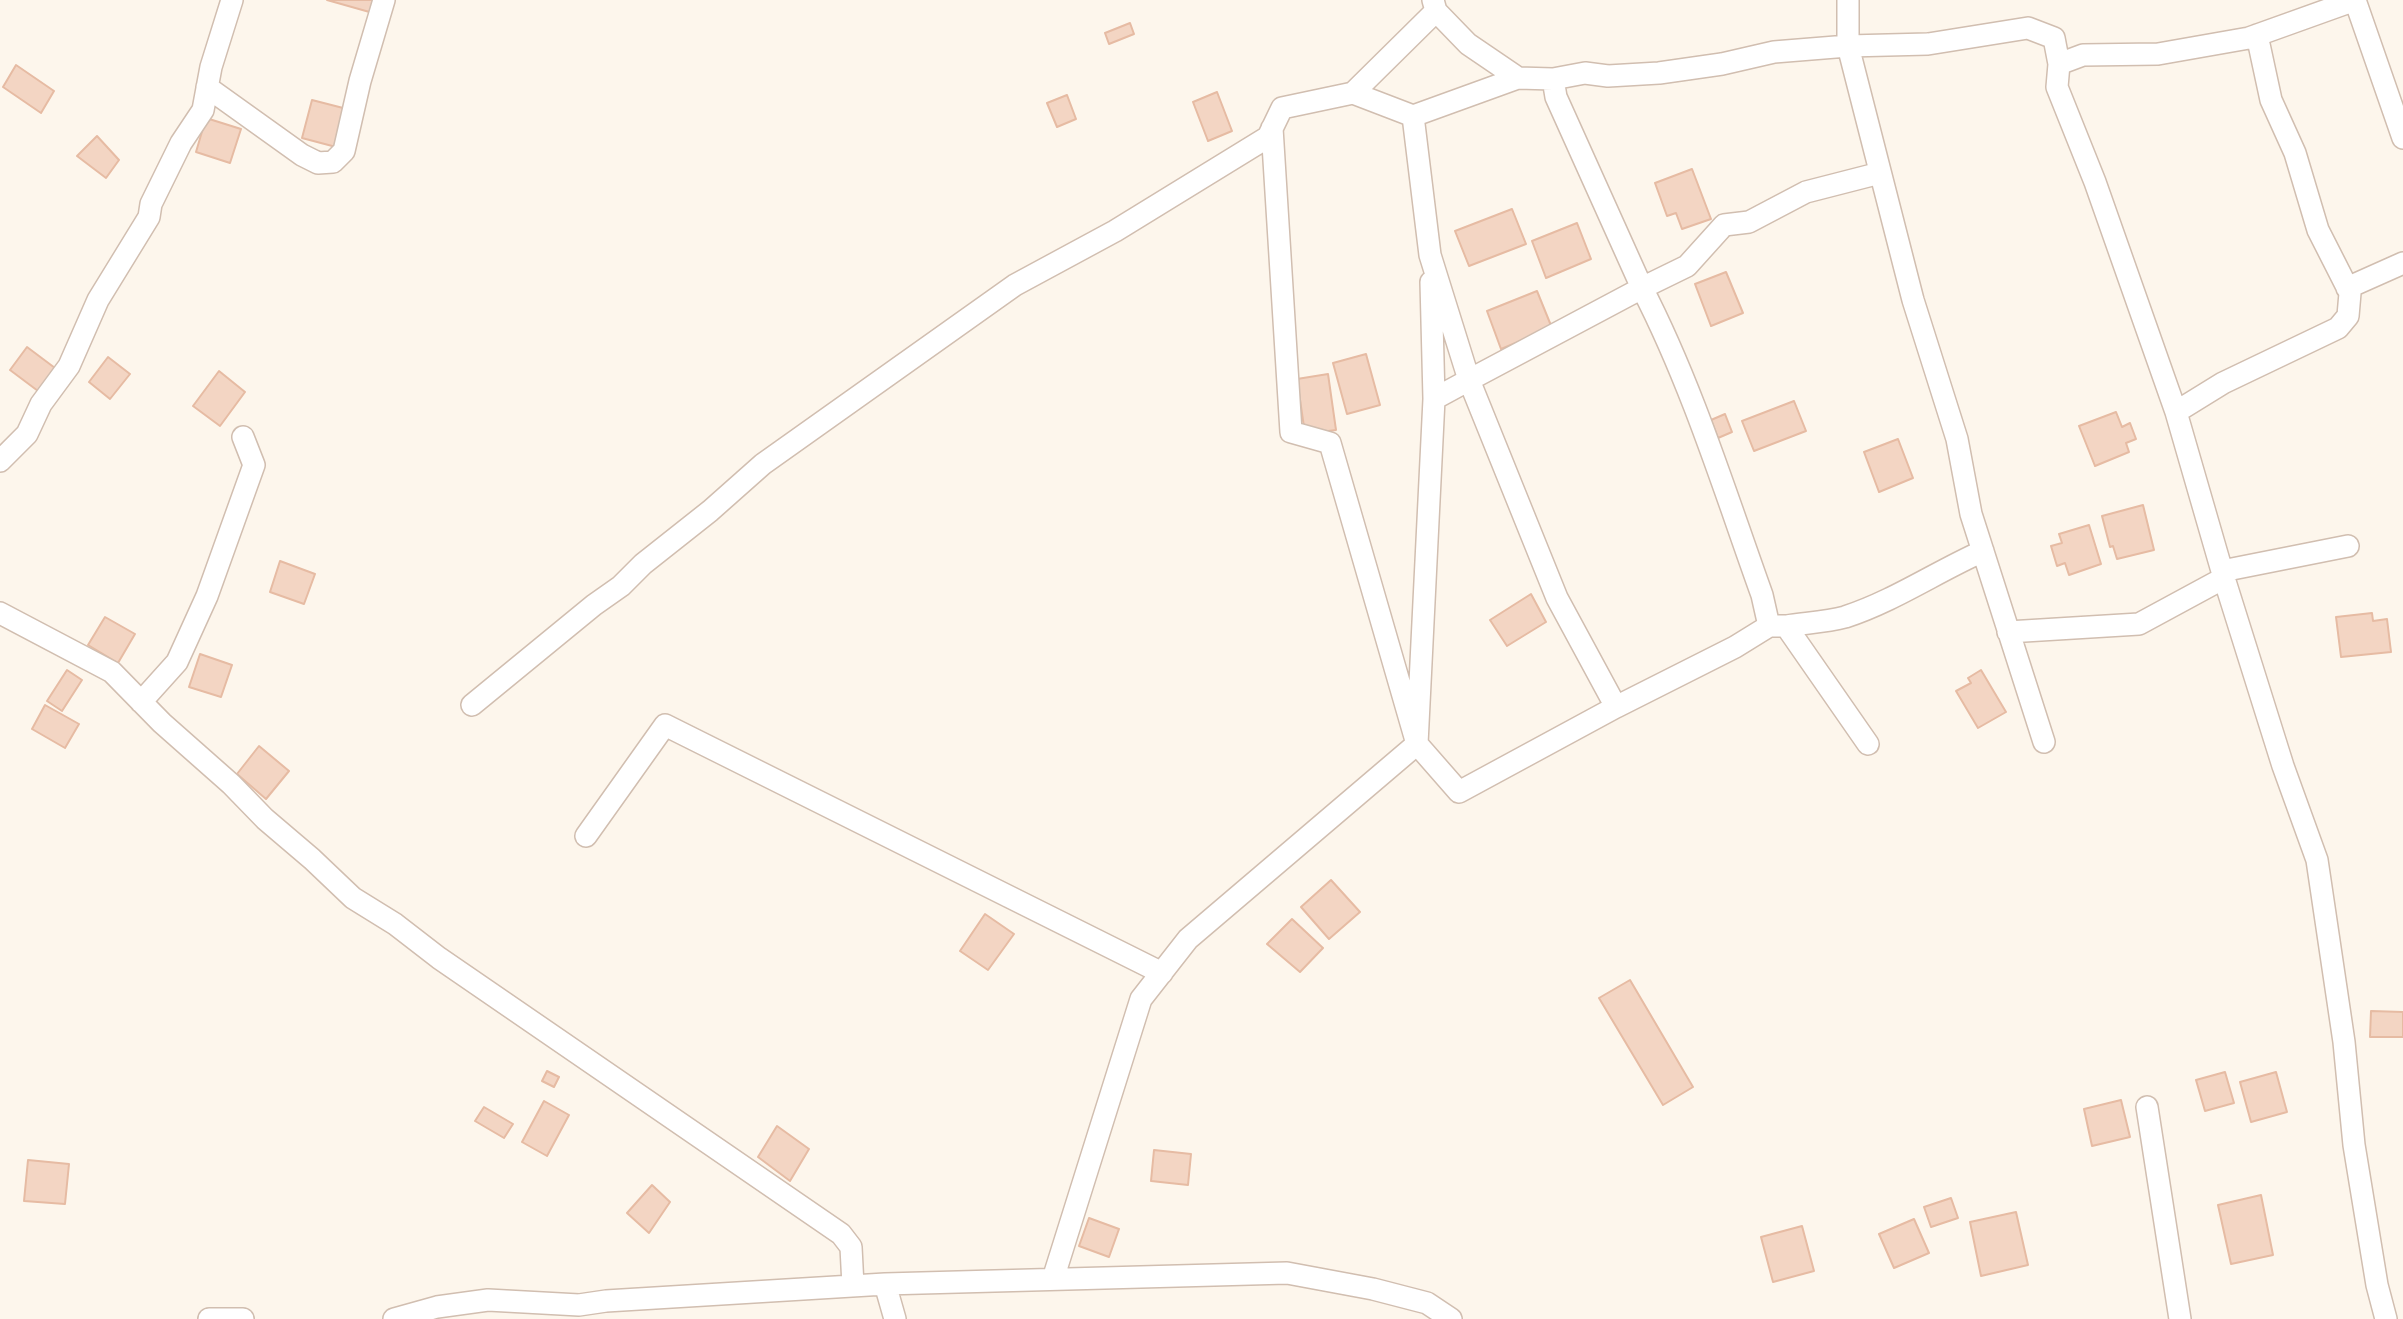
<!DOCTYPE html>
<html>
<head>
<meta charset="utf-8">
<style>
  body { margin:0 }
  canvas { display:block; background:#fdf6ec }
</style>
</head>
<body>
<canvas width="2403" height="1319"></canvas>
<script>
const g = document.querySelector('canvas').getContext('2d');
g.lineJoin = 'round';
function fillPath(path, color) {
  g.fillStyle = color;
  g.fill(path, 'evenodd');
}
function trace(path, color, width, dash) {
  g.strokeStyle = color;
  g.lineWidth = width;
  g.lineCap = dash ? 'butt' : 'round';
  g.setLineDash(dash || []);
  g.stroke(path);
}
const building = new Path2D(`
  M327,0H376L373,13Z
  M1130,23L1134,34L1109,44L1105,33Z
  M16,65L54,91L41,113L3,87Z
  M1217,92L1232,131L1208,141L1193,102Z
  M1067,95L1076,119L1057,127L1047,103Z
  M312,100L347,109L336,147L302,138Z
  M206,118L241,129L230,163L196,152Z
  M97,136L119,160L106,178L77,156Z
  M1692,169L1711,219L1682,229L1676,213L1667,216L1655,183Z
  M1512,209L1526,244L1469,266L1455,231Z
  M1577,223L1591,259L1546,278L1532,241Z
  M1726,272L1743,313L1711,326L1695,284Z
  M1537,291L1552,328L1501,349L1487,311Z
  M27,347L59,371L42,394L10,370Z
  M1366,354L1380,405L1347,414L1333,363Z
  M108,357L130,374L110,399L89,382Z
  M219,371L245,392L220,426L193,406Z
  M1328,374L1336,430L1305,434L1297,379Z
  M1794,401L1806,431L1754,451L1742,421Z
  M2116,412L2122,427L2130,423L2136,439L2126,443L2129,452L2095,466L2079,426Z
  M1725,414L1732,432L1718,438L1711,420Z
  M1898,439L1913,478L1879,492L1864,452Z
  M2143,505L2154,550L2117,559L2113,546L2110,547L2102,516Z
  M2089,525L2101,564L2069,575L2065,563L2057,566L2051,546L2062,543L2059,534Z
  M280,561L315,574L304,604L270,592Z
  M1531,594L1546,622L1507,646L1490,620Z
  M2372,613L2373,621L2387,619L2391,652L2341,657L2336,617Z
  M105,617L135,634L118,663L88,645Z
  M200,654L232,665L221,697L189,687Z
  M67,670L82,680L62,711L47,701Z
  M1981,670L2006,712L1978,728L1956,691L1971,683L1968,678Z
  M45,705L79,724L65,748L32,729Z
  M259,746L289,771L266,799L237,774Z
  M1331,880L1360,912L1329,939L1301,907Z
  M985,914L1014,934L988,970L960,951Z
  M1292,919L1323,948L1300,972L1267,944Z
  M1630,980L1693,1087L1663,1105L1599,998Z
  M2371,1011L2403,1012V1037H2370Z
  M547,1071L559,1077L554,1087L542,1081Z
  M2225,1072L2234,1103L2205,1111L2196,1080Z
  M2276,1072L2287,1112L2251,1122L2240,1082Z
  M2121,1100L2130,1137L2092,1146L2084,1109Z
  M544,1101L569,1115L547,1156L522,1142Z
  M484,1107L513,1124L504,1138L475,1121Z
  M777,1126L809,1149L790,1181L758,1157Z
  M1154,1150L1191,1154L1188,1185L1151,1181Z
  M28,1160L69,1164L65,1204L24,1201Z
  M652,1185L670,1202L649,1233L627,1213Z
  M2261,1195L2273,1255L2231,1264L2218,1205Z
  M1951,1198L1958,1218L1931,1227L1924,1207Z
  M2016,1212L2028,1265L1981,1276L1970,1222Z
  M1089,1218L1119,1229L1109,1257L1079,1246Z
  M1914,1219L1929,1253L1894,1268L1879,1234Z
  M1802,1226L1814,1271L1773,1282L1761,1237Z`);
fillPath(building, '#f3d5c3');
trace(building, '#e6bba3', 2);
const minor = new Path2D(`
  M1848,0V46L1928,44L2028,28L2054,38L2059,64
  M2355,0L2249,38L2158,54L2083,55L2059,64L2057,87L2095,182L2176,412L2224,578L2283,766L2317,860L2344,1042L2354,1145L2377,1285L2386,1319
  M2355,0L2403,138
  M1436,11L1468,44L1518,78
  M207,87L302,155L318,163L333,162L344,151L360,81L384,0
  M1353,93L1436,11L1433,0
  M1413,116L1430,255L1469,380L1434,399L1417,744L1459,792L1616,707
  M1431,282L1434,399
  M2347,288L2403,263
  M2176,412L2223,383L2338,328L2348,316L2350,293L2318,230L2295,153L2271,100L2257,35
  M0,461L27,434L41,404L69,366L98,300L149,217L151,204L181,143L203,110L211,67L232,0
  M2222,571L2348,546
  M0,613L112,672L162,723L231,784L265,819L312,859L353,898L395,924L439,958L841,1234L851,1247L853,1286
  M1769,626L1735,647L1616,707L1557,598L1469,380L1642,288L1556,97L1553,79L1585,73L1608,76L1659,73L1722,64L1774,52L1848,46L1913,300L1957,439L1971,514L2044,742
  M1786,626H1769L1762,595C1725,492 1692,385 1642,288L1687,266L1724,225L1749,222L1806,192L1880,173
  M2008,632L2139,624L2224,578
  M141,702L177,662L207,596L254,465L243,437
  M472,705L594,605L621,586L643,564L710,511L763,464L1015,285L1115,231L1268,137L1282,108L1353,93L1413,116L1518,78L1553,79
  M1868,744L1786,626C1805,623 1827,622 1845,617C1894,601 1936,572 1983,551
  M586,836L665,725L1162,973
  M2147,1107L2180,1319
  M1053,1279L1141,999L1188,939L1417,744L1330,443L1291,432L1272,128
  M885,1284L895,1319
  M209,1319H243
  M394,1319L437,1307L488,1300L579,1305L606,1301L885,1284L1287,1273L1373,1289L1427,1303L1451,1319`);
trace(minor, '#d1beb0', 24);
trace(minor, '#fff', 21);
</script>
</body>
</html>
